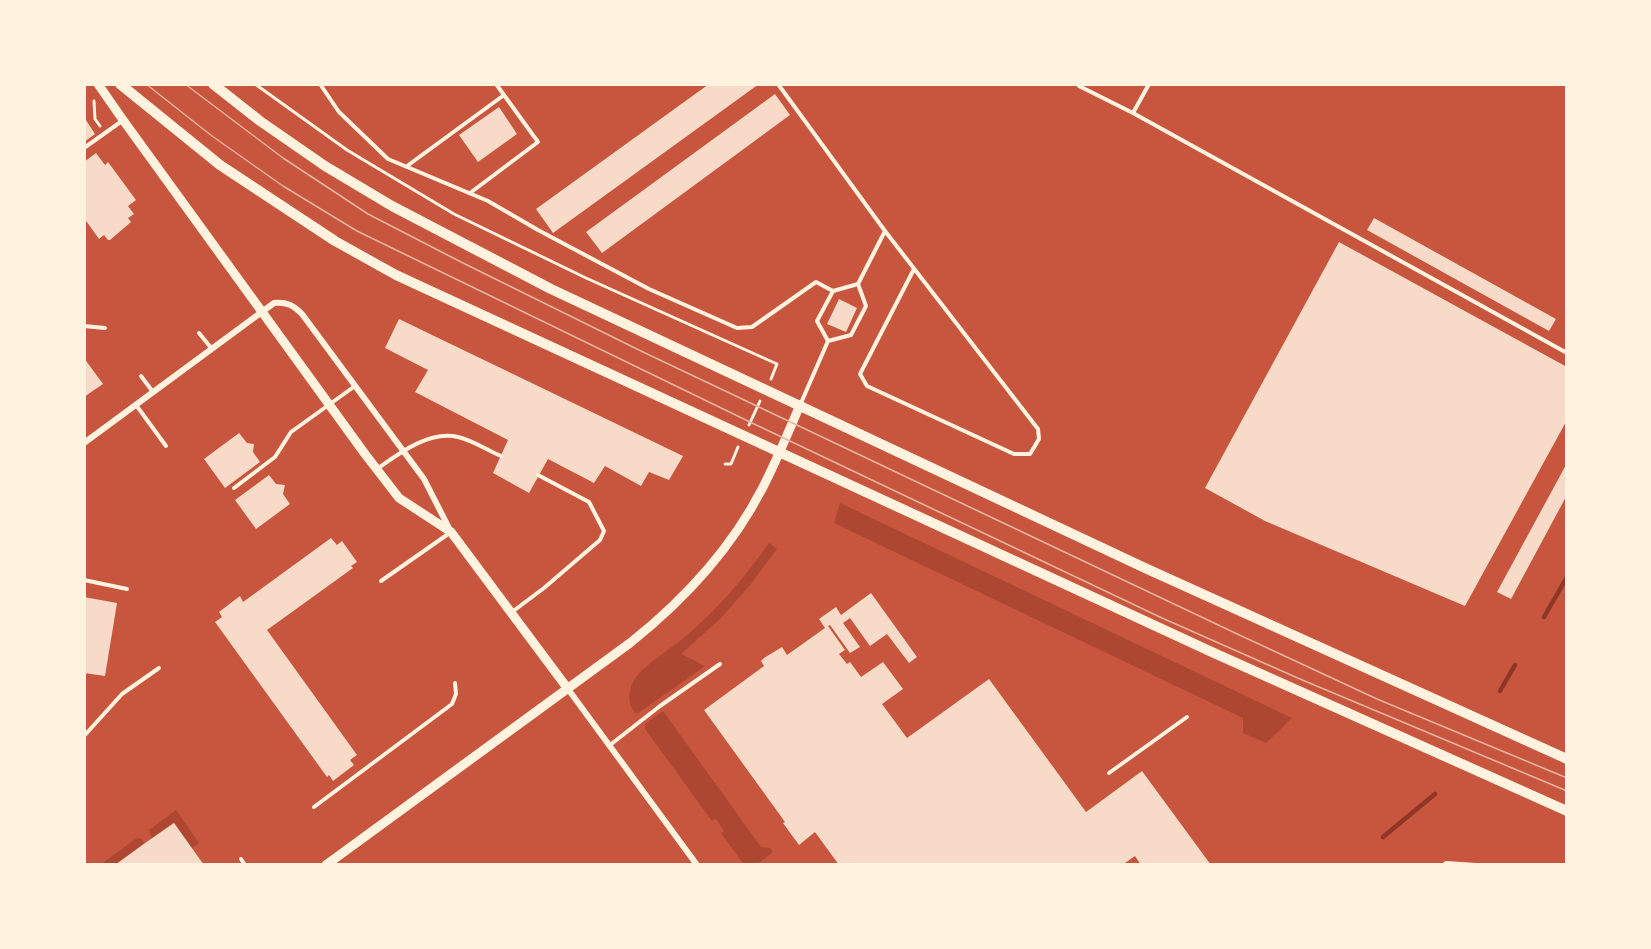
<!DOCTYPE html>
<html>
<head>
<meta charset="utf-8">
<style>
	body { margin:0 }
	#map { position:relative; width:1651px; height:949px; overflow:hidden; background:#c8553d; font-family:"Libre Baskerville",serif }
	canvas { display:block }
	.frame { position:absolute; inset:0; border:86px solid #fff3e0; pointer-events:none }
</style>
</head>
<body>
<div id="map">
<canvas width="1651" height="949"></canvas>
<div class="frame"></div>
</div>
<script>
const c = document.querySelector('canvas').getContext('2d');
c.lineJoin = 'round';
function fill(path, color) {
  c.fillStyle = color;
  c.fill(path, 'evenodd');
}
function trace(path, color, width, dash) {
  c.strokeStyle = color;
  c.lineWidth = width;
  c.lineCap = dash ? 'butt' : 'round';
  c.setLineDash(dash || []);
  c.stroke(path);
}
const green = new Path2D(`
	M 840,503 L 1292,718 L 1266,743 L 1243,733 L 1243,718 L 834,523 Z
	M 769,543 L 777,549 L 750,585 L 720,619 L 681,654 L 705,666 L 637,714 C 626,706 628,688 636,677 C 647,663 672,648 686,636 C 718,609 745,577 769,543 Z
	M 663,711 L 761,847 L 770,848 L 773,852 L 756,865 L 744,865 L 721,833 L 724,831 L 716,819 L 712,821 L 645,729 L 645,724 Z
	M 176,810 L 199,843 L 192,848 L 174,822 L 152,838 L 149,830 Z
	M 137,838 L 142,839 L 144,843 L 114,865 L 100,865 Z`);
const stream = new Path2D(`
	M 1544,617 L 1567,577
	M 1500,691 L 1515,665
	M 1383,837 L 1435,794`);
const building = new Path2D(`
	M 709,84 L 759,84 L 553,233 L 536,209 Z
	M 775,94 L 790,115 L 602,253 L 586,232 Z
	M 499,107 L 517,134 L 478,162 L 459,135 Z
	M 84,117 L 95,134 L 84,142 Z
	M 96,153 L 105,165 L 108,162 L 136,200 L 128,206 L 134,214 L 128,218 L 131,222 L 110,240 L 108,240 L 104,235 L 99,239 L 84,218 L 84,162 Z
	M 1374,218 L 1556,319 L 1549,331 L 1367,230 Z
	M 1339,242 L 1567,367 L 1567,420 L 1465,606 L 1265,521 L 1205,488 Z
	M 839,299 L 857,308 L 846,332 L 827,324 Z
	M 399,319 L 683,456 L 669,480 L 649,472 L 641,486 L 605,466 L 594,483 L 548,459 L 529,493 L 493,473 L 508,440 L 415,392 L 428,370 L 385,348 Z
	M 84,358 L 103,384 L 84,397 Z
	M 239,433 L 247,443 L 254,444 L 253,452 L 260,462 L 225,488 L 204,459 Z
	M 1567,463 L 1567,495 L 1511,599 L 1497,592 Z
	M 269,475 L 276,484 L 285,485 L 283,494 L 290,504 L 256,529 L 235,500 Z
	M 331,538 L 337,545 L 342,541 L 357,562 L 351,566 L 353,568 L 267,630 L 357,755 L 350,760 L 354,765 L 333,781 L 329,775 L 327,777 L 215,622 L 222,617 L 219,612 L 240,596 L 243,602 Z
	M 871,593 L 917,657 L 909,663 L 887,634 L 870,646 L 850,618 L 843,623 L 860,647 L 850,653 L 830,625 L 828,626 L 845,650 L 839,654 L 847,664 L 850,662 L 861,677 L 883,662 L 903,689 L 882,704 L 907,738 L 989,679 L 1086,812 L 1142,771 L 1211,865 L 1141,865 L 1135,856 L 1122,865 L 839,865 L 815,832 L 799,845 L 783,823 L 785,822 L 704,710 L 764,666 L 761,661 L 764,658 L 782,647 L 787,655 L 825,628 L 819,619 L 836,607 L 841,615 Z
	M 84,597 L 117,603 L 105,676 L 84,673 Z
	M 174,823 L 204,865 L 115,865 L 148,841 Z`);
const path = new Path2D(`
	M 255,84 L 347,150 L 454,214 L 586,278 L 777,364 L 771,379
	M 94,101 L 95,119 L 100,126
	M 749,425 L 760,401
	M 725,464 L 731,464 L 738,447`);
const service = new Path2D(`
	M 320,84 L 339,112 L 388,159 L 488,201 L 538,230 L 649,289 L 737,328 L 752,327 L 816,282 L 833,291
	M 778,84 L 885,231 L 858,284
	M 1079,86 L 1133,113 L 1567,353
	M 1133,113 L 1149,84
	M 84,148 L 122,121
	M 407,166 L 504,95
	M 470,193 L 538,142 L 496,84
	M 885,231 L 1038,429 L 1039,439 L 1030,454 L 1014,454 L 867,386 L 860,374 L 914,269
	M 858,284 L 866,306 L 851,335 L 828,341 L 817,321 L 833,291 Z
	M 84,326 L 105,328
	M 199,333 L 212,349
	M 141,376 L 153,392
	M 801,403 L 828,341
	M 136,405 L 166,446
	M 377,469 C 398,454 429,430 458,437 C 472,440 487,450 501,456
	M 234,488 L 275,457 L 291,432 L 355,386
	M 84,580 L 127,589
	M 381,581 L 451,532
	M 512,612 L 544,588 L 600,540 L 604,531 L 589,502 L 538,475
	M 84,736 L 122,694 L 159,668
	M 610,745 L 660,706 L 720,664
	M 1109,773 L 1187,717
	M 314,807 L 452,704 L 456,694 L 455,683
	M 241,859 L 245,865
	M 1444,865 L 1446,863 L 1476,865`);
const minor = new Path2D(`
	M 84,443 L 274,303 C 287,302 293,305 302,314 L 424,479 L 450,530
	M 568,689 L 697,865`);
const tertiary = new Path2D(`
	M 98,84 L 123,120 L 365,454 L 399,498 L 451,532 L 568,689
	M 326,865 L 630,643 C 684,600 730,551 762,489 C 776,462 788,433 800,405`);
const secondary = new Path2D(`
	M 120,84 L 220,165 L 335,241 L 396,275 L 1214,653 L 1567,811
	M 213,84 L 260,121 L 325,166 L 392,206 L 551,289 L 1145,568 L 1567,759`);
const tram = new Path2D(`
	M 146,84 L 212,136 L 283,186 L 357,231 L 750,422 L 1162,618 L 1300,679 L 1567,791
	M 185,84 L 283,158 L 368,214 L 461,262 L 643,352 L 1233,632 L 1377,699 L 1567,778`);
fill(green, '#ae4732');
trace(stream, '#8f3625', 4.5);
fill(building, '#f7dbc8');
trace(path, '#fff3e0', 3);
trace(service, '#fff3e0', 4);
trace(minor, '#fff3e0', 6);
trace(tertiary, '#fff3e0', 9);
trace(secondary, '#fff3e0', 10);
trace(tram, '#e9b49f', 1.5);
</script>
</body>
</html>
